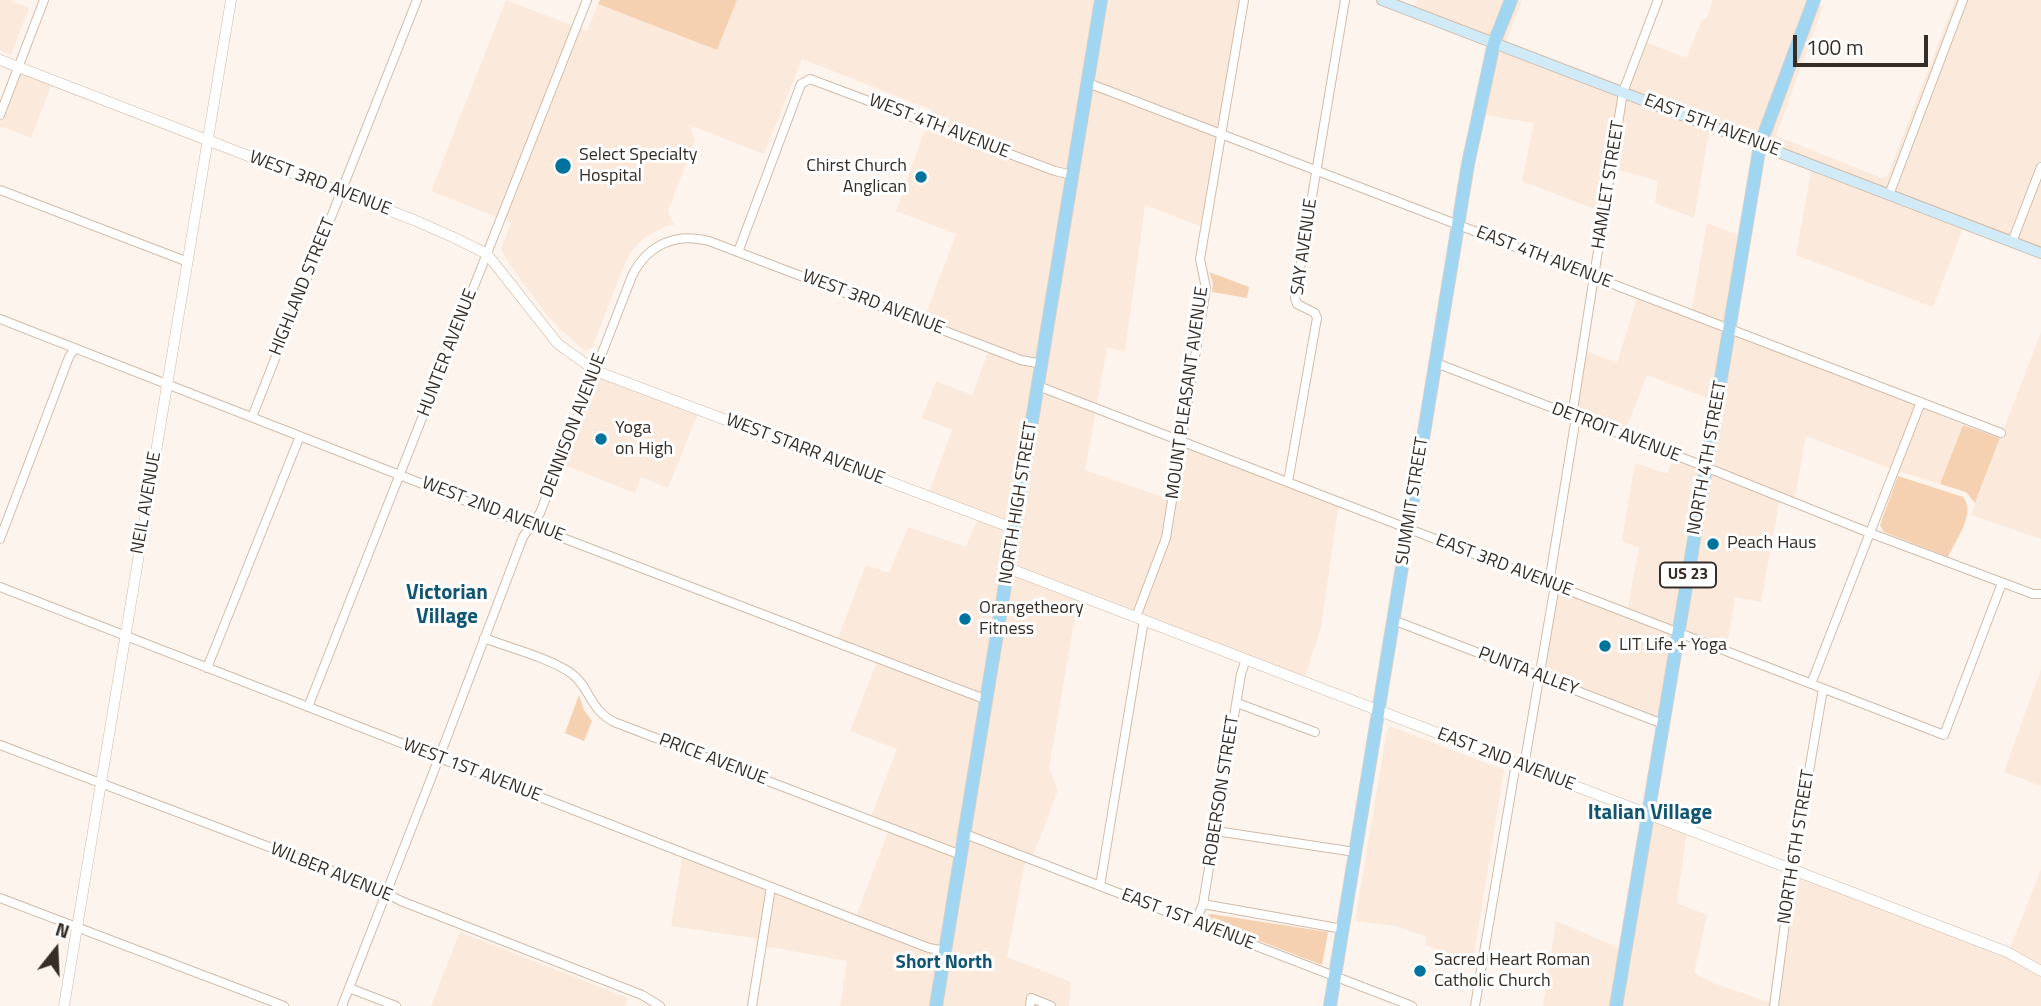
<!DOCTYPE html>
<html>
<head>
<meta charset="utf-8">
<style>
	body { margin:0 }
	#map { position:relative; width:2041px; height:1006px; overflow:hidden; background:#fdf4ed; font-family:"Titillium Web",sans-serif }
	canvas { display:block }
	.north { position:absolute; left:21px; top:915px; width:70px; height:70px; -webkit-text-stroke:5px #fff; paint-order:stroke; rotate:18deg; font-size:19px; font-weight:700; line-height:28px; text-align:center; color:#362d26 }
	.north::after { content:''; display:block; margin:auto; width:24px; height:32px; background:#362d26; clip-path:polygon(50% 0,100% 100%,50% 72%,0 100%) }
	.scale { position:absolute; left:1793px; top:35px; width:135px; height:32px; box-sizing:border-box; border:4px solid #362d26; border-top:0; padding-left:9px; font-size:21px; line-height:24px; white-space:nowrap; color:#362d26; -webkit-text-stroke:5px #fff; paint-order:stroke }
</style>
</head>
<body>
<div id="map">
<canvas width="2041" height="1006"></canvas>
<div class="north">N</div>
<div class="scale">100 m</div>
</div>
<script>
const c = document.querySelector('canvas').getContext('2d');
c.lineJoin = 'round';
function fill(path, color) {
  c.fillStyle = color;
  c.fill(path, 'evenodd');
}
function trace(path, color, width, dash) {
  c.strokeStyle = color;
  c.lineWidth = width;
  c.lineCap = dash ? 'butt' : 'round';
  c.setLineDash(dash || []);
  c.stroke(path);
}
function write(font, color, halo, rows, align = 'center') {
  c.font = font + ' "Titillium Web",sans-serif';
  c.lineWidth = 6;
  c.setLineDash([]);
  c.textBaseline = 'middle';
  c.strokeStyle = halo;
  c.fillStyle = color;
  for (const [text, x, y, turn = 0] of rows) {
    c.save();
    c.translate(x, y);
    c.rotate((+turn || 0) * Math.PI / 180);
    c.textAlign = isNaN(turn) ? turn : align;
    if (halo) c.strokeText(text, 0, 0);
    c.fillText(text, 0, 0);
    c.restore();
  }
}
const built = new Path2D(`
	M 0,0 L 9,0 L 29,8 L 11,55 L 0,50 Z
	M 506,0 L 587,31 L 598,4 L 717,50 L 737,0 L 1240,0 L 1205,228 L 1145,205 L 1125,351 L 1107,348 L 1085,470 L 1171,500 L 1184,439 L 1339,501 L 1321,628 L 1304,679 L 1079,594 L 1049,768 L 1058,790 L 1033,856 L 1025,862 L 1007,957 L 1071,982 L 1069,1006 L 840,1006 L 847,961 L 759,945 L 760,939 L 671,926 L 683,853 L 855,919 L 890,827 L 870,819 L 897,749 L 850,731 L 878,659 L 836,643 L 866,565 L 889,573 L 908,527 L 966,547 L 980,514 L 928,495 L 952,430 L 922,418 L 936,381 L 972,395 L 990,347 L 923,322 L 956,234 L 896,211 L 932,110 L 802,59 L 764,154 L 689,125 L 695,140 L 668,211 L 674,225 L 666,226 L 644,238 L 632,250 L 625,263 L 592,348 L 585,351 L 559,328 L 544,312 L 505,257 L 501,249 L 511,223 L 431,191 Z
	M 1417,0 L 1522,0 L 1504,47 L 1621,90 L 1640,40 L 1687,58 L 1701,21 L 1707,18 L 1713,0 L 1808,0 L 1823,6 L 1776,136 L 1882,178 L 1888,175 L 1955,0 L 2041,0 L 2041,252 L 1965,223 L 1933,307 L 1796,255 L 1812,166 L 1710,127 L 1694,218 L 1655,203 L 1658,181 L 1612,168 L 1605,213 L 1522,181 L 1534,123 L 1478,114 L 1492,41 L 1413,11 Z
	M 18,67 L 53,81 L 31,138 L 0,126 L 0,115 Z
	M 1707,223 L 1741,236 L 1728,329 L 1963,425 L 1940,484 L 1900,472 L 1806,436 L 1794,502 L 1780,498 L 1761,602 L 1735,597 L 1726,651 L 1680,634 L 1665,724 L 1539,675 L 1554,583 L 1627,612 L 1639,548 L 1622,541 L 1635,463 L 1667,474 L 1675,455 L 1704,467 L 1715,401 L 1647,375 L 1624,434 L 1573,415 L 1583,350 L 1617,363 L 1638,295 L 1691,314 Z
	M 2041,332 L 2041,539 L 1971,515 Z
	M 599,368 L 700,408 L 668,488 L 641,477 L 635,493 L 561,464 Z
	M 2041,669 L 2041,786 L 2004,772 Z
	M 1390,726 L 1504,770 L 1473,961 L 1425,945 L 1427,937 L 1396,926 L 1355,921 L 1387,730 Z
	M 1648,815 L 1687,831 L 1677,903 L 1707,915 L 1694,973 L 1713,983 L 1777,1005 L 1792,871 L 2009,951 L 2041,869 L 2041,1006 L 1543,1006 L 1556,921 L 1624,950 Z
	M 460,932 L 628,998 L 625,1006 L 431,1006 Z`);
const green = new Path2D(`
	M 600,0 L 737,0 L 717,50 L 598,4 Z
	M 1209,272 L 1249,287 L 1247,298 L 1212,292 L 1213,283 Z
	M 1963,425 L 2000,438 L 1975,503 L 1966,492 L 1940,484 Z
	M 1898,476 L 1963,497 C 1977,513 1955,541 1948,557 L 1884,532 L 1880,525 Z
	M 579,695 L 584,710 L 592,721 L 584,741 L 565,733 Z
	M 1211,914 L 1328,932 L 1322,965 L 1213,923 L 1207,919 L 1208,915 Z`);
const minor = new Path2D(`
	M 1088,83 L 2001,433
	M 0,115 L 44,0
	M 0,190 L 188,262
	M 1889,195 L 1963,0
	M 2012,242 L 2041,167
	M 738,252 L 801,84 L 810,79 L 1055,171 L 1072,175
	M 0,319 L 466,501 L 987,700
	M 1436,363 L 1693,462 L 1870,533 L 2033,594 L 2041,594
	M 1038,386 L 1944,735 L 2002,583
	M 1572,416 L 1623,92 L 1658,0
	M 252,417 L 417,0
	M 1288,482 L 1317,318 L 1315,313 L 1297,304 L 1295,298 L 1345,0
	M 0,539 L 69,357 L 75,348
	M 1549,583 L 1576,417
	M 0,587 L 856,920 L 929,948 L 945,951
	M 1136,617 L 1166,538 L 1206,288 L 1200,259 L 1244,0
	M 1393,620 L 1663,724
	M 484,638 C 510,648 549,658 571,673 C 590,687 589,709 614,722 L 961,855
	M 207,668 L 300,436
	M 1811,684 L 1921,402
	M 1237,703 L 1315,732
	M 308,707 L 587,0
	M 0,745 L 372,886 L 401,901 L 642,995 L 660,1006
	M 1524,766 L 1555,585
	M 1216,831 L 1355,852
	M 965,834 L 1412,1006
	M 1100,886 L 1144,620
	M 0,898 L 284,1006
	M 1203,904 L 1343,929
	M 1195,923 L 1203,904 L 1241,674 L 1246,659
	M 349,988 L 396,1006
	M 342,1006 L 439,758 L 523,537 L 540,513 L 632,276 C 647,245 676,232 709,241 L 1021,360 L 1042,364
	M 752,1006 L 771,887
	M 1030,1006 L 1031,998 L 1051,1006
	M 1475,1006 L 1516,763
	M 1774,1006 L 1792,871 L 1823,689`);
const tertiary = new Path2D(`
	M 0,60 L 414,220 L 455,238 L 487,254 L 558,344 L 596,371 L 1015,529
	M 1008,568 L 2007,952 L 2041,971
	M 64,1006 L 231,0`);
const secondary = new Path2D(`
	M 1382,0 L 2041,253`);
const primary = new Path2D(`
	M 936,1006 L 1101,0
	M 1330,1006 L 1468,164 L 1494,43 L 1511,0
	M 1616,1006 L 1760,145 L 1814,0`);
const markers = [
	[563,166,9,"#00739d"],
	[921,177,7,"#00739d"],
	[601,439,7,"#00739d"],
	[1713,544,7,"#00739d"],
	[965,619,7,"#00739d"],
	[1605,646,7,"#00739d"],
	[1420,971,7,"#00739d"]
];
const shields = [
	[1688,575,56]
];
const shieldNames = [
	["US 23",1688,575]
];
const streetNames = [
	["EAST 5TH AVENUE",1712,126,21],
	["WEST 4TH AVENUE",939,127,21],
	["WEST 3RD AVENUE",320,184,21],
	["HAMLET STREET",1609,185,-81],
	["SAY AVENUE",1305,247,-82],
	["EAST 4TH AVENUE",1544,258,21],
	["HIGHLAND STREET",303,287,-68],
	["WEST 3RD AVENUE",873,303,21],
	["HUNTER AVENUE",448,353,-69],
	["MOUNT PLEASANT AVENUE",1188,393,-82],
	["DENNISON AVENUE",574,426,-69],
	["DETROIT AVENUE",1616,433,21],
	["WEST STARR AVENUE",805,450,21],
	["NORTH 4TH STREET",1708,458,-80],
	["SUMMIT STREET",1413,501,-81],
	["NEIL AVENUE",147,503,-80],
	["NORTH HIGH STREET",1019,503,-81],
	["WEST 2ND AVENUE",493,510,21],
	["EAST 3RD AVENUE",1504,566,21],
	["PUNTA ALLEY",1528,672,21],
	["PRICE AVENUE",713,760,21],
	["EAST 2ND AVENUE",1506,760,21],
	["WEST 1ST AVENUE",472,771,21],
	["ROBERSON STREET",1222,791,-81],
	["NORTH 6TH STREET",1797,847,-81],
	["WILBER AVENUE",331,873,22],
	["EAST 1ST AVENUE",1188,920,21]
];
const poiNames = [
	["Select Specialty",579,156],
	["Hospital",579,177],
	["Chirst Church",907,167,"right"],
	["Anglican",907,188,"right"],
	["Yoga",615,429],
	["on High",615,450],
	["Peach Haus",1727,544],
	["Orangetheory",979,609],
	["Fitness",979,630],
	["LIT Life + Yoga",1619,646],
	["Sacred Heart Roman",1434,961],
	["Catholic Church",1434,982]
];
const neighbourhoodNames = [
	["Short North",944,963]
];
const quarterNames = [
	["Victorian",447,594],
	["Village",447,618],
	["Italian Village",1650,814]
];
fill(built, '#fbeadc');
fill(green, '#f6d1b1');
trace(minor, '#d0bba9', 10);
trace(tertiary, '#d0bba9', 11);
trace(secondary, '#d0bba9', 12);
trace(primary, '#d3d1cf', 14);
trace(minor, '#fff', 8);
trace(tertiary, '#fff', 10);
trace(secondary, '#d0eaf8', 10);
trace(primary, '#a0d6f1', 12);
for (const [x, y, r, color] of markers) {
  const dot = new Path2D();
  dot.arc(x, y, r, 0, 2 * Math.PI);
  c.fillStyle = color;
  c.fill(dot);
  trace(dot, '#fff', 2.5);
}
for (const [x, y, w] of shields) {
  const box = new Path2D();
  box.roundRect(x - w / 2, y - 12.5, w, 25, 5);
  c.fillStyle = '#fff';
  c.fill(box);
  trace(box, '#362d26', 2);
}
write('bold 16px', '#362d26', null, shieldNames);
write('18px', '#362d26', '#fff', streetNames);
write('18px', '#362d26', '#fff', poiNames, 'left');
write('bold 19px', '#115573', '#fff', neighbourhoodNames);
write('bold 21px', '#115573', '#fff', quarterNames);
</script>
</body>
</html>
